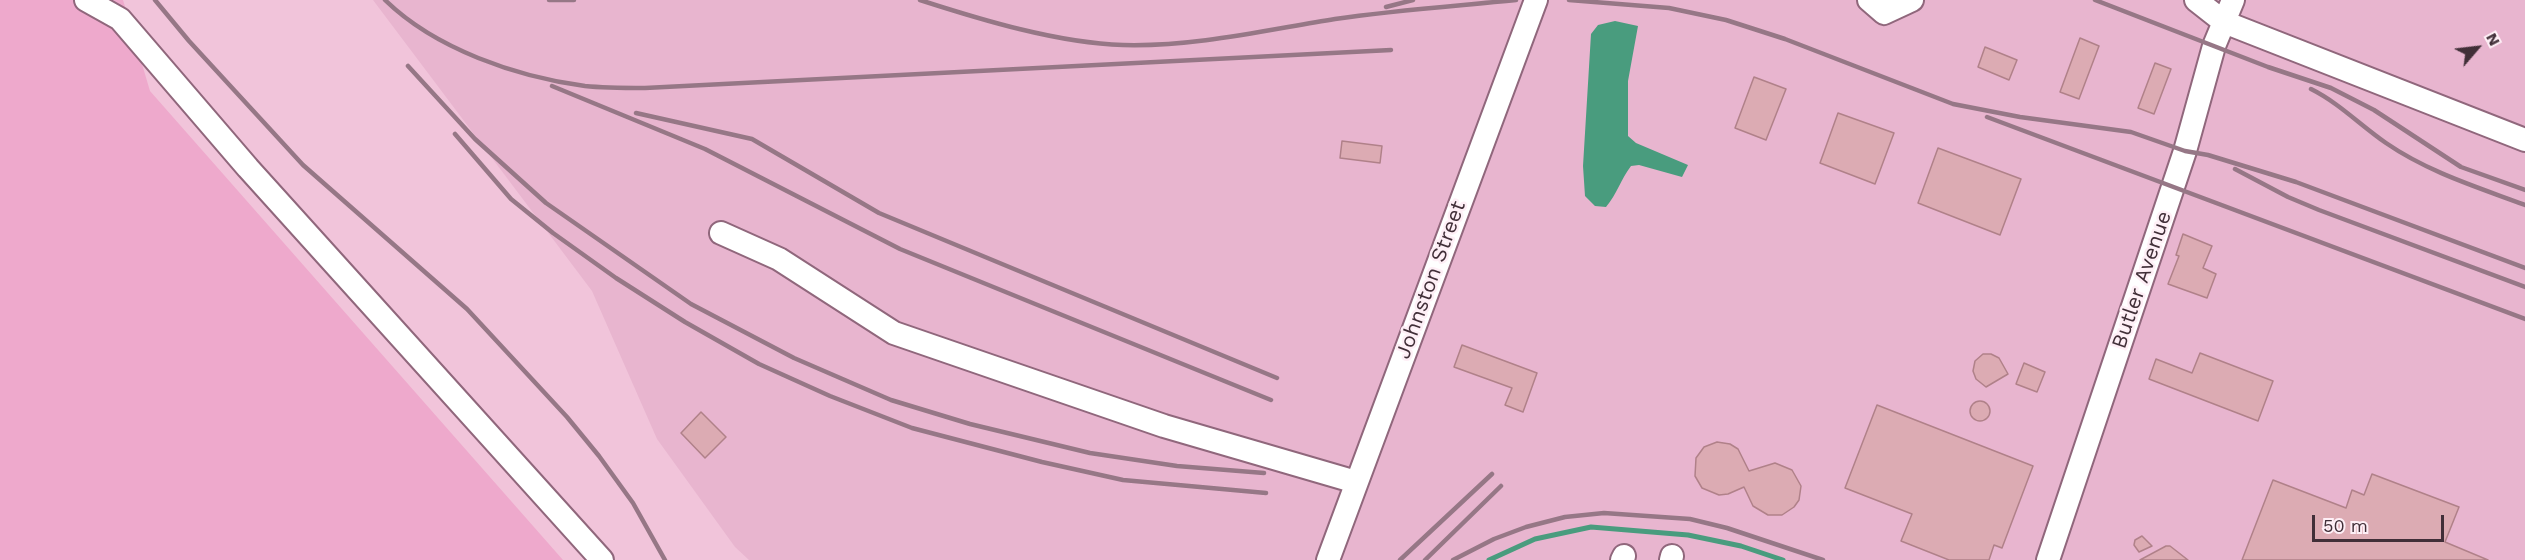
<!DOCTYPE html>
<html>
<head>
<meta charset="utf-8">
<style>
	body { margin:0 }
	#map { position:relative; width:2525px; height:560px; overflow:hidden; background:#f1c4da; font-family:"Work Sans",sans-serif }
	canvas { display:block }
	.north { position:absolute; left:2447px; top:18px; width:60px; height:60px; -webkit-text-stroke:4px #feeff6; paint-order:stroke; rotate:62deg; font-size:16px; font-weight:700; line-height:24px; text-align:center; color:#412f38 }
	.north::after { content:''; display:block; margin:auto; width:21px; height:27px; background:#412f38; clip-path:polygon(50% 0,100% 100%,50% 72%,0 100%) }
	.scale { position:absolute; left:2312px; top:515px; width:132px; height:27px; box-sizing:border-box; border:3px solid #412f38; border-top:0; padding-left:8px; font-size:18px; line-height:21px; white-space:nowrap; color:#412f38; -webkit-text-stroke:4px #feeff6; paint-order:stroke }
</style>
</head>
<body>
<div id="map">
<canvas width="2525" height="560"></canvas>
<div class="north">N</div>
<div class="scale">50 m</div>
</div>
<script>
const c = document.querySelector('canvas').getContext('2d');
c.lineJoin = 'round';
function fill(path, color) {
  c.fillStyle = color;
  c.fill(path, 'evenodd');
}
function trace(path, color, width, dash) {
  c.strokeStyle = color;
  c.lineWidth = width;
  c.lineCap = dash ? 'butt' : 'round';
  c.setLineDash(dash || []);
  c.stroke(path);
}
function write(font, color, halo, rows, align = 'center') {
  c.font = font + ' "Work Sans",sans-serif';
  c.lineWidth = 5;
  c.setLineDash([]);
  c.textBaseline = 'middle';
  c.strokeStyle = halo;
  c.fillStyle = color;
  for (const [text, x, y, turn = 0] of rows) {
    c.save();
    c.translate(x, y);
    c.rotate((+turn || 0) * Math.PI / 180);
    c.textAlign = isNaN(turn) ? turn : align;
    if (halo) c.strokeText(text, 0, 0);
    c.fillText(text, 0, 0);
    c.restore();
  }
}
const built = new Path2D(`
	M 373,0 L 2525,0 L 2525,560 L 749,560 L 735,547 L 657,439 L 592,291 Z`);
const green = new Path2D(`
	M 0,0 L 123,0 L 150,91 L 563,560 L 0,560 Z`);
const water = new Path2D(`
	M 1615,21 L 1638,26 L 1628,81 L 1628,136 L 1636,143 L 1688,165 L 1682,177 L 1639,165 L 1631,166 C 1621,179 1617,194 1606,207 L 1595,206 L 1585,196 L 1583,166 L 1591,34 L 1598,25 Z`);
const stream = new Path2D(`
	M 1489,560 L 1535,539 L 1591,527 L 1688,535 L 1741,546 L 1783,560`);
const building = new Path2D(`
	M 2080,38 L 2099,46 L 2079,99 L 2060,92 Z
	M 1985,47 L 2017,60 L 2009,80 L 1978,67 Z
	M 2155,63 L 2171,69 L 2154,114 L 2138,108 Z
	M 1754,77 L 1786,89 L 1766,140 L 1735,128 Z
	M 1838,113 L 1894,133 L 1875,184 L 1820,163 Z
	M 1342,141 L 1382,146 L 1380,163 L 1340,158 Z
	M 1938,148 L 2021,179 L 2000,235 L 1918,203 Z
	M 2183,234 L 2212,246 L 2203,268 L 2216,274 L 2207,298 L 2168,284 L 2179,256 L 2176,255 Z
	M 1462,345 L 1537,373 L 1523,412 L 1505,405 L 1512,388 L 1454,367 Z
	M 2200,353 L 2273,381 L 2258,421 L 2149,379 L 2156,359 L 2192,373 Z
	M 1983,354 L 1991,354 L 1999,358 L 2008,374 L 1986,387 L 1976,379 L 1973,371 L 1975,361 Z
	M 2024,363 L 2045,372 L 2037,392 L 2016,384 Z
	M1970 411a10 10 0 1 1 20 0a10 10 0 1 1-20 0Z
	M 1877,405 L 2033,466 L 2002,548 L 1994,545 L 1989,560 L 1949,560 L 1901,541 L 1912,514 L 1845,488 Z
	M 701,412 L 726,437 L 705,458 L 681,433 Z
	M 1717,442 L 1730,444 L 1738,449 L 1749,471 L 1775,463 L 1792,470 L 1801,486 L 1799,500 L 1794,507 L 1782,515 L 1768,515 L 1753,506 L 1744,487 L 1728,494 L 1719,495 L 1702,488 L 1695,476 L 1696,458 L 1704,447 Z
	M 2372,474 L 2459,507 L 2445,542 L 2488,560 L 2242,560 L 2273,480 L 2346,508 L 2352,490 L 2364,495 Z
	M 2142,536 L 2152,546 L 2139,552 L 2134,545 L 2135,540 Z
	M 2166,546 L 2170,546 L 2188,560 L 2140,560 Z`);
const minor = new Path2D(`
	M 86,0 L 120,19 L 248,168 L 602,560
	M 1869,0 L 1884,13 L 1912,0
	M 2196,0 L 2224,22 L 2525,140
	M 721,233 L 779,259 L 894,333 L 1164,426 L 1356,482
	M 1328,560 L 1536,0
	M 1622,560 L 1624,556
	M 1671,560 L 1672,556
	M 2048,560 L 2185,151 L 2214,46 L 2233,0`);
const rail = new Path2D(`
	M 155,0 L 189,41 L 303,165 L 467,309 L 567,417 L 599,456 L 633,503 L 665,560
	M 385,0 C 435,49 517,77 585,86 C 604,88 625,88 645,88 L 1391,50
	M 549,0 L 574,0
	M 920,0 C 982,20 1058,43 1123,45 C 1194,47 1266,30 1335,19 C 1395,10 1456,6 1516,0
	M 1569,0 L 1669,8 L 1726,20 L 1785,39 L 1953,104 L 2020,117 L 2131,132 L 2185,151 L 2208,155 L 2296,182 L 2525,268
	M 2095,0 L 2268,67 L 2331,88 L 2374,110 L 2461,167 L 2525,190
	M 1386,7 L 1413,0
	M 408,66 L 475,139 L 546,203 L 691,304 L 794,358 L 891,400 L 970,424 L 1090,453 L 1177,466 L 1264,473
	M 552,86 L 705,149 L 900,249 L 1271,400
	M 2311,89 C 2339,103 2360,125 2386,143 C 2428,172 2477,187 2525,205
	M 636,113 L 752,139 L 879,213 L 1277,378
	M 1987,117 L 2525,319
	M 455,134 L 511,199 L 553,233 L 616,278 L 685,322 L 759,364 L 830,396 L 912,428 L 1042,462 L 1123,480 L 1266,493
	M 2235,169 L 2288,197 L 2319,210 L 2525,287
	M 1400,560 L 1492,474
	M 1425,560 L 1501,486
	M 1453,560 L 1494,539 L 1526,527 L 1565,517 L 1604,513 L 1690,519 L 1727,528 L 1823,560`);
const streetNames = [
	["Johnston Street",1431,280,-70],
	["Butler Avenue",2142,280,-71]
];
fill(built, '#e8b5cf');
fill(green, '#eea9cc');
fill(water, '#499c7e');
trace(stream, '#499c7e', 5);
fill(building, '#dcabb3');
trace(building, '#b08189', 1.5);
trace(minor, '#90677c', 26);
trace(minor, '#fff', 22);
trace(rail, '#967786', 4.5);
write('21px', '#412f38', '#feeff6', streetNames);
</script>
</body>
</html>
